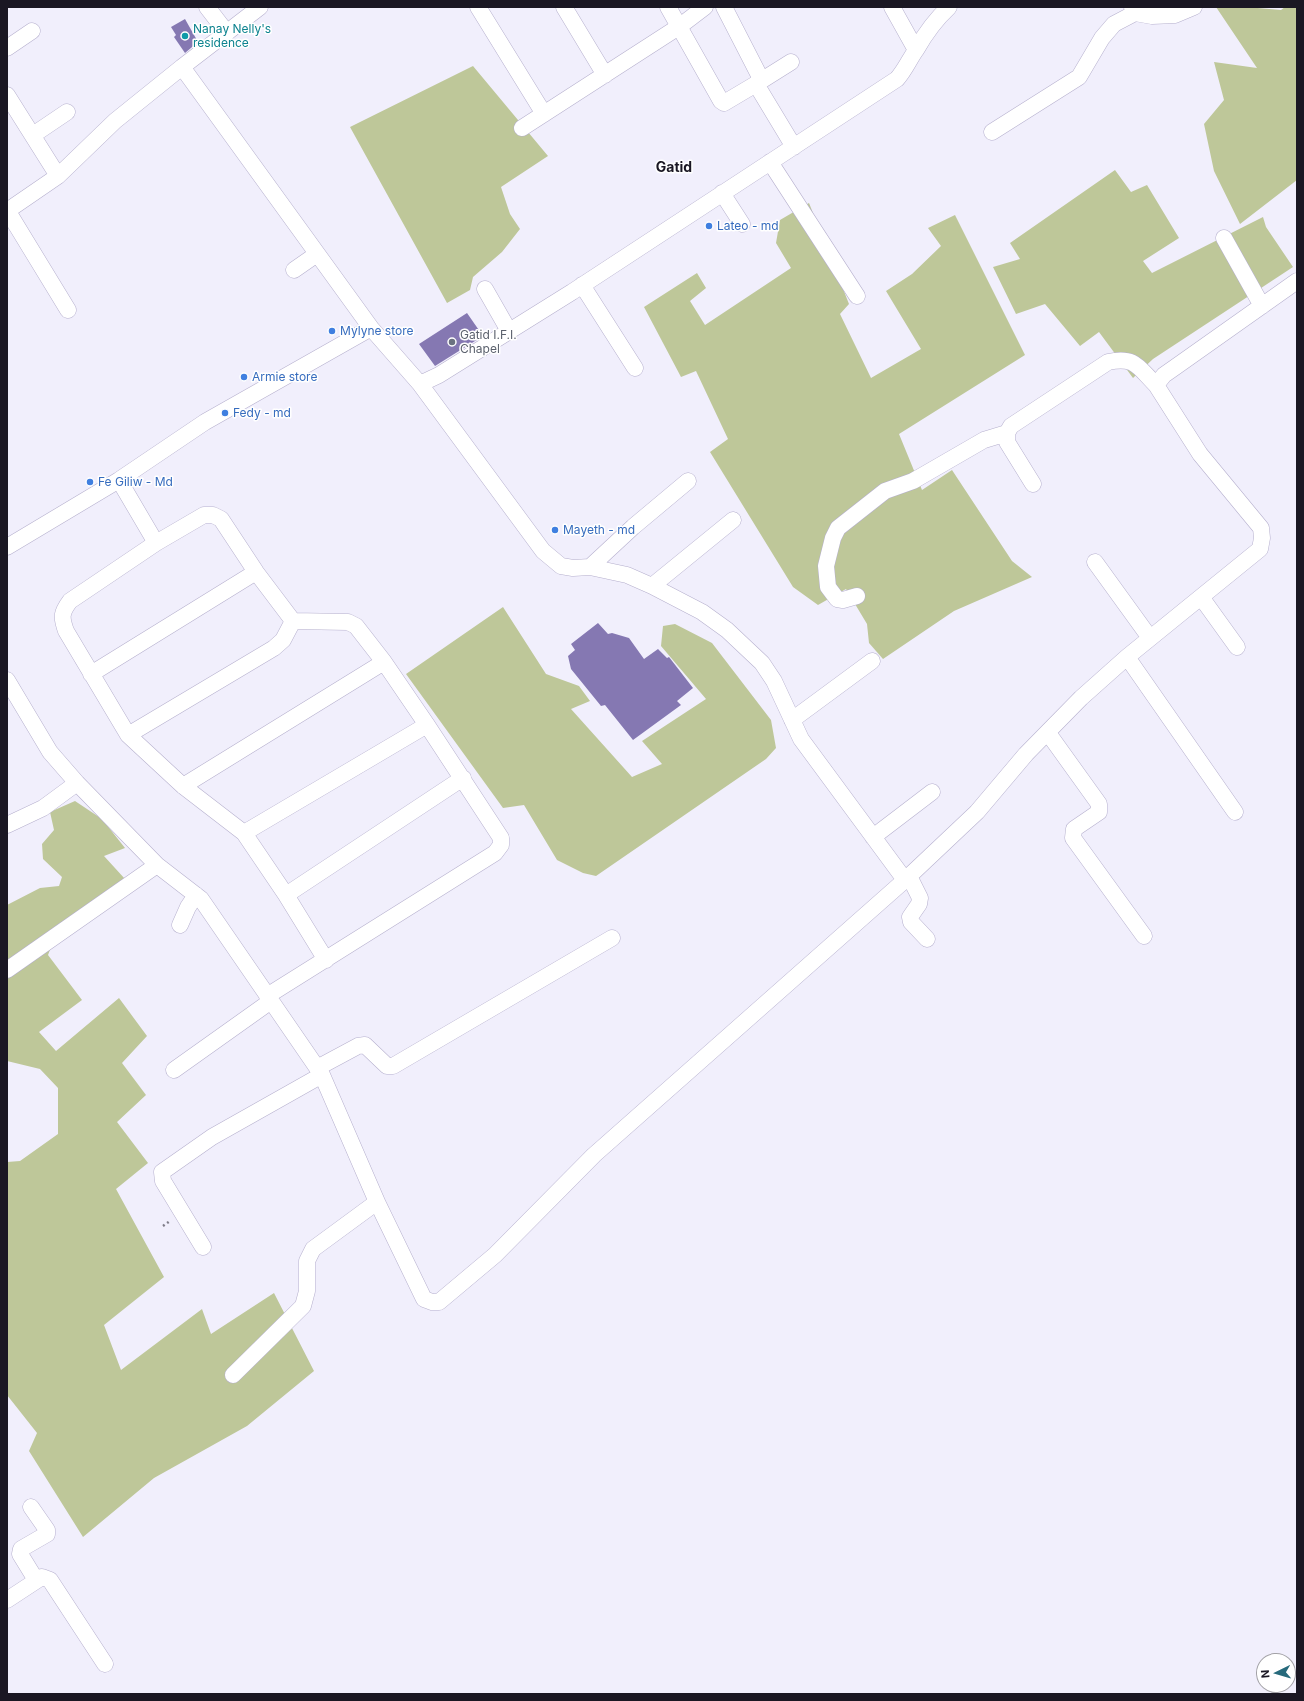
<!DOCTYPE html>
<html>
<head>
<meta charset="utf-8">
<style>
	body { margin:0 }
	#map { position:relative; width:1304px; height:1701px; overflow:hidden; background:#f1effc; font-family:Inter,sans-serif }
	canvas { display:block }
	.frame { position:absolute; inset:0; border:8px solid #1a1723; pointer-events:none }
	.north { position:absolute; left:1256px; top:1653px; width:40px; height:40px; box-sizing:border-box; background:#fff; border:1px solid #a3a2a7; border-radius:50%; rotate:265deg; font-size:11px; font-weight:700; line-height:16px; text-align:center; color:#1a1723 }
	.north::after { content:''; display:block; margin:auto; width:14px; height:18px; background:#276a7c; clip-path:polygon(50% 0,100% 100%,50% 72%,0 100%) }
</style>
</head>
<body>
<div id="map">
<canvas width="1304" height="1701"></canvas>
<div class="frame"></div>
<div class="north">N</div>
</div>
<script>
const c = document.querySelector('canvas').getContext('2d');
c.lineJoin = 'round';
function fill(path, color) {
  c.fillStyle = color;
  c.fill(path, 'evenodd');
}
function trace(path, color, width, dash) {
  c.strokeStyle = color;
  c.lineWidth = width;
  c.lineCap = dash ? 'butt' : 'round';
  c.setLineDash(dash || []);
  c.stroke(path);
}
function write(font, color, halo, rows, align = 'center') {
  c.font = font + ' Inter,sans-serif';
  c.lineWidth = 3;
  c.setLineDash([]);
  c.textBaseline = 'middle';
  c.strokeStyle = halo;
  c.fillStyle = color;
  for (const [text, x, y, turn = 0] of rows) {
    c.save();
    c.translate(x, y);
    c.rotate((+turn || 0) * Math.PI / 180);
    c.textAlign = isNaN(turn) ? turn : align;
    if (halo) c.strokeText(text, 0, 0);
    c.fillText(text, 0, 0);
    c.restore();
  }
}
const green = new Path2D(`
	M 1216,7 L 1246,7 L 1281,10 L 1285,7 L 1297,7 L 1297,180 L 1240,224 L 1214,171 L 1204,124 L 1224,100 L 1214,62 L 1257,68 Z
	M 473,66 L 548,156 L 501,187 L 510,214 L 520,229 L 502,252 L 473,277 L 470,290 L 447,303 L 350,127 Z
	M 1115,170 L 1131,192 L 1147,185 L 1179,238 L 1143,261 L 1152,273 L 1263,217 L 1266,227 L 1293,267 L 1153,359 L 1133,378 L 1099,332 L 1080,346 L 1045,304 L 1016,314 L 993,267 L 1020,259 L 1010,243 Z
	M 809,203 L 849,304 L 840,314 L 871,378 L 921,349 L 886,291 L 912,274 L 941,246 L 928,228 L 955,215 L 1025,355 L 899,434 L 922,490 L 952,470 L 1012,561 L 1032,577 L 954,611 L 883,659 L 869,643 L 867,624 L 846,589 L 818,605 L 793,587 L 710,452 L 728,439 L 696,371 L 681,377 L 644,307 L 697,273 L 706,288 L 690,301 L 705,325 L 791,268 L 776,243 L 780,220 Z
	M 503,607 L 546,674 L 579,686 L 590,701 L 571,709 L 632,777 L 662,764 L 642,741 L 706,699 L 661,646 L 663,626 L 675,624 L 712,643 L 771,720 L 776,748 L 766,759 L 596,876 L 583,873 L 557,860 L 524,805 L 503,808 L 406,674 Z
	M 75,801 L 102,819 L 125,848 L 104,856 L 125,879 L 58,929 L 48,955 L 82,1000 L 39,1032 L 56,1051 L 119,998 L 147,1036 L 122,1063 L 146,1095 L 117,1122 L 148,1163 L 116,1189 L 164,1277 L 104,1325 L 121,1370 L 202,1309 L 211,1334 L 274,1293 L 314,1371 L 247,1426 L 154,1478 L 83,1537 L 29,1451 L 37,1433 L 7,1395 L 7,1162 L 20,1161 L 58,1134 L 58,1088 L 40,1069 L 7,1061 L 7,905 L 40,888 L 59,886 L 62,877 L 43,859 L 42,844 L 54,830 L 50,812 Z`);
const building = new Path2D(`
	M 185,19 L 198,42 L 185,53 L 174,37 L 176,35 L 171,27 Z
	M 467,313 L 483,336 L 435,366 L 419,344 Z
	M 598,623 L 608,634 L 612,633 L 629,638 L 644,659 L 658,649 L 667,658 L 669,657 L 693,688 L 677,701 L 681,705 L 633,740 L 605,705 L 601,706 L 571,669 L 568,656 L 575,650 L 571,644 Z`);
const path = new Path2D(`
	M 163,1226 L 170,1221`);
const minor = new Path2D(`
	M 207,7 L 227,33
	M 478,7 L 544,114
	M 564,7 L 605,75
	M 668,7 L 721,101 L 724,103 L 756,84 L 794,147
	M 724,7 L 761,79
	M 892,7 L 916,50
	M 1132,7 L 1135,13 L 1152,16 L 1175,15 L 1194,7
	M 7,48 L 32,31
	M 182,67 L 371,328 L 420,384 L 543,551 L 561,566 L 573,568 L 590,567 L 627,575 L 652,586 L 702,612 L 727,630 L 762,663 L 774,681 L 801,739 L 905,880
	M 756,84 L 791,62
	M 7,95 L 58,176
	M 522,128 L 680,26 L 705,7
	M 992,132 L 1079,77 L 1102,38 L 1114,24 L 1135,13
	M 33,135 L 67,112
	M 770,162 L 857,296
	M 722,193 L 742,224
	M 7,210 L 68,310
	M 7,211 L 58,176 L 115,121 L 182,67 L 260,7
	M 1224,238 L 1262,306
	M 294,270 L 317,254
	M 582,285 L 635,368
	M 485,289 L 509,331
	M 420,384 L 439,375 L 572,292 L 897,79 C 905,70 909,60 916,50 C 925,34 936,19 949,7
	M 119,480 L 156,543
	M 1033,484 L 1007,442 L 1007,433 L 1011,426 L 1108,362 C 1135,356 1138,367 1156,385
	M 7,547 L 119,480 L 205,422 L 371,328
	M 1095,562 L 1150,638
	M 590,567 L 633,527 L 688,481
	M 652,586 L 733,520
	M 857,596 L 843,600 L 837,599 L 828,587 L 826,566 L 833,538 L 838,528 L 885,491 L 913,481 L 984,440 L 1007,433
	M 1201,597 L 1237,647
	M 1127,657 L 1235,812
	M 91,674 L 256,572
	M 7,680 L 50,752 L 77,783 L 157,865 L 201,899 L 322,1075 L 377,1202 L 424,1299 L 432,1302 L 439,1302 L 495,1255 L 594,1155 L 905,880 L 977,812 L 1026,754 L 1081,698 L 1127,657 L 1260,549 L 1262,538 L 1261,528 L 1200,454 L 1156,385 L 1164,375 L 1174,368 L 1297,281
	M 792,720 L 872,661
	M 1048,733 L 1099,804 L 1099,812 L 1074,829 L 1073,838 L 1144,936
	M 128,735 L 274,648 L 283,640 L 293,621
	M 183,786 L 384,662
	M 7,825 L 43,808 L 77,783
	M 244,833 L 427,725
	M 873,837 L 932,792
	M 909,876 L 920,898 L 919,904 L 910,917 L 911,922 L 927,939
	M 286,895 L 463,778
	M 180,925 L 188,907 L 196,895
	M 7,970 L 157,865
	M 267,996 L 495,853 L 501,845 L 501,838 L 427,725 L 384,662 L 356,626 L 348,622 L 293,621 L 256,572 L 221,519 L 213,515 L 204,515 L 156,543 L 70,601 C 61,613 61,617 66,631 L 128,735 L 183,786 L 244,833 L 286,895 L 326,960
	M 317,1068 L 358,1046 L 365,1045 L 387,1066 L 393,1066 L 612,938
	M 174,1070 L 271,1001
	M 203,1247 L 163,1181 L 162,1172 L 212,1137 L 322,1075
	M 233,1375 L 303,1306 L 307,1291 L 307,1261 L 313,1249 L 377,1202
	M 31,1507 L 47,1530 L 47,1534 L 21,1549 L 20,1554 L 36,1580
	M 7,1600 L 42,1577 L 50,1580 L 105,1664`);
const markers = [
	[185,36,4,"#0f9aa8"],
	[709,226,4,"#3f7fe0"],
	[332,331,4,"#3f7fe0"],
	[452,342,4,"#6b7280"],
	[244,377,4,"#3f7fe0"],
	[225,413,4,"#3f7fe0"],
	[90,482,4,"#3f7fe0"],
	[555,530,4,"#3f7fe0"]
];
const cultureNames = [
	["Nanay Nelly's",193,29],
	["residence",193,43]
];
const shopNames = [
	["Lateo - md",717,226],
	["Mylyne store",340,331],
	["Armie store",252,377],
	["Fedy - md",233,413],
	["Fe Giliw - Md",98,482],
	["Mayeth - md",563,530]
];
const worshipNames = [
	["Gatid I.F.I.",460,335],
	["Chapel",460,349]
];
const quarterNames = [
	["Gatid",674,168]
];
fill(green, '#bec799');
fill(building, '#8578b2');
trace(minor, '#b5afcd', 17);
trace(path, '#7e7c88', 2.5, [2, 3]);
trace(minor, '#fff', 16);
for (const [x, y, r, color] of markers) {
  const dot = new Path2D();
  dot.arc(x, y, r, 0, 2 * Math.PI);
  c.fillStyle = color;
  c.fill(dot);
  trace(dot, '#fff', 1.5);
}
write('12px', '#0d838f', '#fff', cultureNames, 'left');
write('12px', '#366cbe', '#fff', shopNames, 'left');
write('12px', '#5b616d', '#fff', worshipNames, 'left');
write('bold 14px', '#1a1723', '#fff', quarterNames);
</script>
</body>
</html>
